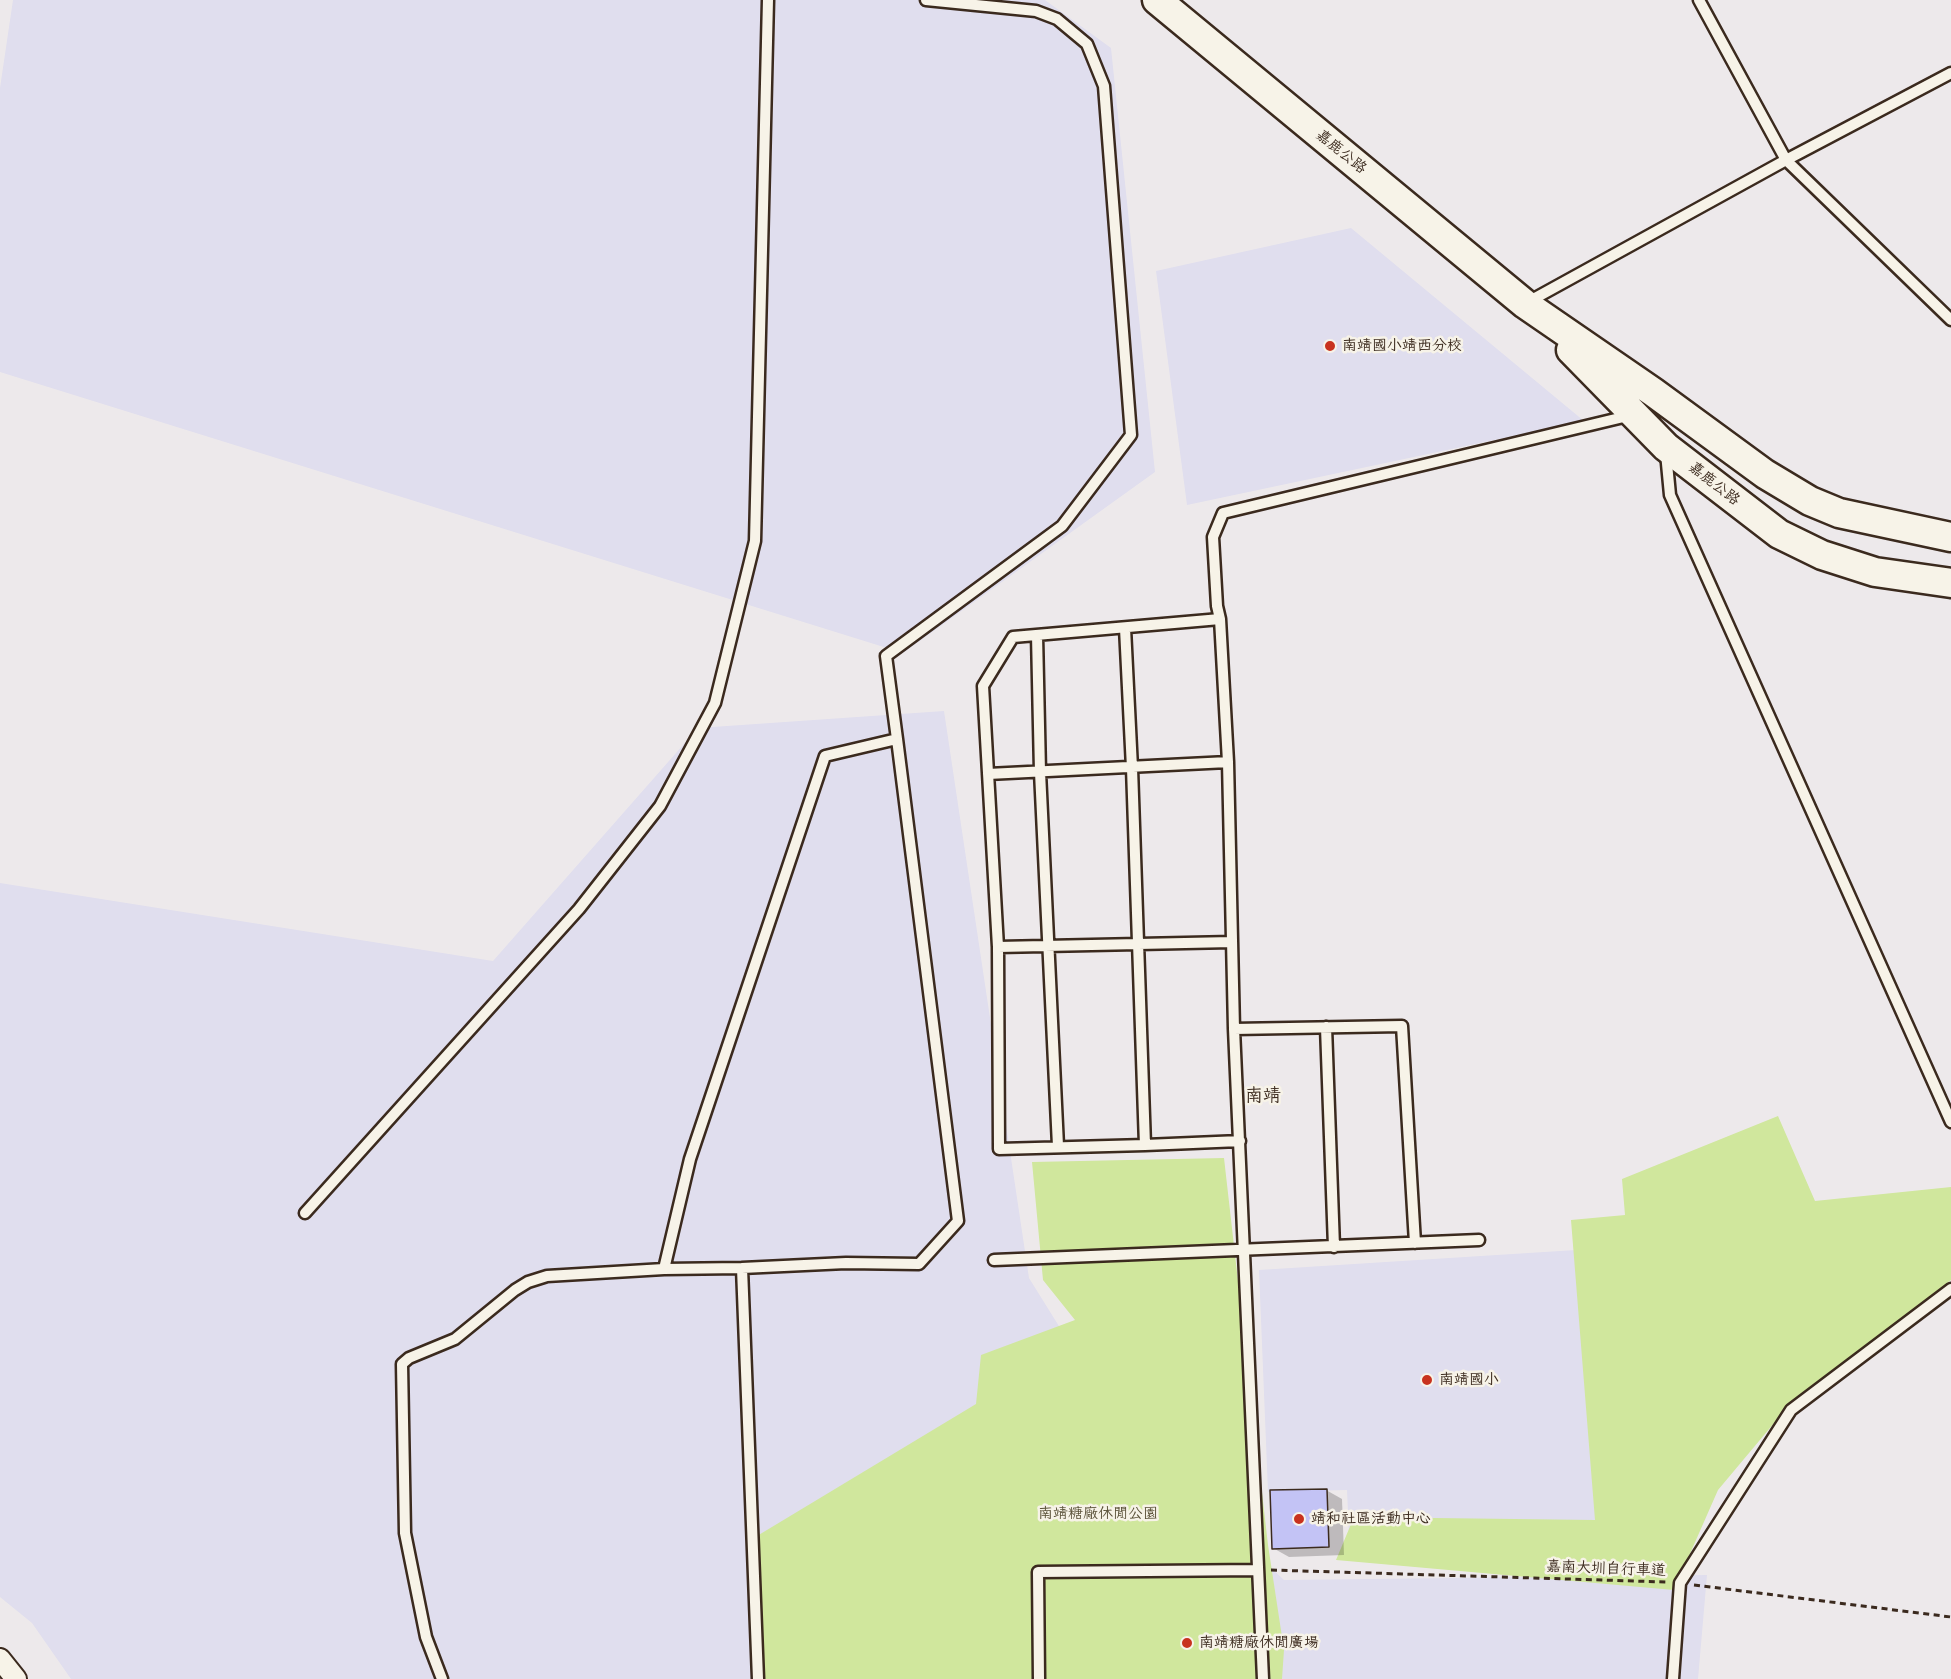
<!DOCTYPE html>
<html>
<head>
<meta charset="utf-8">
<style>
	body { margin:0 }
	canvas { display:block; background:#ede9eb }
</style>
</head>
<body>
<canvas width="1951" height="1679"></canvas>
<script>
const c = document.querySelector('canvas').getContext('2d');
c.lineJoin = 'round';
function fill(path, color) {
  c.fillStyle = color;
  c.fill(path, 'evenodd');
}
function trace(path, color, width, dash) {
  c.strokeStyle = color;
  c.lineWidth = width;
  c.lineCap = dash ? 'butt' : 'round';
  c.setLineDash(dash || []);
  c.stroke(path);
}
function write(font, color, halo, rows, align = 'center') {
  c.font = font + ' "Shantell Sans","LXGW WenKai TC",sans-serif';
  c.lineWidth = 5;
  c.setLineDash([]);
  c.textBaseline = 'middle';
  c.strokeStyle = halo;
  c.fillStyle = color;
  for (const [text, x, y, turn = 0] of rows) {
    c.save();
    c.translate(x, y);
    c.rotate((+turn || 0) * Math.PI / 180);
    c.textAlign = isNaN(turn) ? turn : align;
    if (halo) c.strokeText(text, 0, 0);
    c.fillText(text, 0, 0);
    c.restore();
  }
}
const built = new Path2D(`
	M 13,0 L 1045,0 L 1111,48 L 1155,472 L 903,653 L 0,372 L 0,88 Z
	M 1351,228 L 1584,421 L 1187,505 L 1156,271 Z
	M 944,711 L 1029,1278 L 1123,1429 L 1284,1580 L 1707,1575 L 1698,1679 L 71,1679 L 32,1623 L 0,1597 L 0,883 L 493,961 L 698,728 Z
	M 1576,1250 L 1609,1537 L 1350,1558 L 1347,1490 L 1268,1492 L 1259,1270 Z`);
const green = new Path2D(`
	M 1778,1116 L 1815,1201 L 1951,1187 L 1951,1280 L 1780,1416 L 1718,1490 L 1674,1590 L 1336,1560 L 1354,1517 L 1595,1520 L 1571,1220 L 1625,1215 L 1622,1179 Z
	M 1224,1158 L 1268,1545 L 1284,1650 L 1282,1679 L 763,1679 L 757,1536 L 976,1404 L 981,1355 L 1075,1320 L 1043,1280 L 1032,1162 Z`);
const shadow = new Path2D(`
	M 1326,1490 L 1342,1499 L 1344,1555 L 1289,1557 L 1273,1548 Z`);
const building = new Path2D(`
	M 1327,1489 L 1329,1547 L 1272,1549 L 1270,1490 Z`);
const path = new Path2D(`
	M 1271,1570 L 1667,1582
	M 1694,1585 L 1951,1617`);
const lane = new Path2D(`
	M 1951,73 L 1786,160 L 1951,320
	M 1528,302 L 1786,160 L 1699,0
	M 1666,453 L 1670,495 L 1951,1122
	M 1220,619 L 1013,637 L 983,686 L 998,947 L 999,1149 L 1145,1145 L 1240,1141
	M 1125,628 L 1132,768 L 1145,1145
	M 1037,635 L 1040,772 L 1058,1146
	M 897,739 L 886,656 L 1062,526 L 1131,435 L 1104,86 L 1087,44 L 1057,19 L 1036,11 L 926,0
	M 988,774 L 1228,762
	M 998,947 L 1232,942
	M 1326,1027 L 1334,1247
	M 1234,1029 L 1402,1026 L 1415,1243
	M 305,1213 L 579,909 L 660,806 L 715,703 L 755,541 L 768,0
	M 994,1260 L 1479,1240
	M 664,1269 L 690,1159 L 825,756 L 897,739 L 958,1221 L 919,1264 L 846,1263 L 742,1268
	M 442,1679 L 426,1637 L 405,1533 L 402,1364 L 409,1358 L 455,1339 L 515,1290 L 528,1282 L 547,1276 L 664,1269 L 742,1268 L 758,1679
	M 1039,1679 L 1038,1572 L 1258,1570
	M 1263,1679 L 1234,1029 L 1228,762 L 1220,619 L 1217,606 L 1213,537 L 1223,513 L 1632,415
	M 1673,1679 L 1680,1583 L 1791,1410 L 1951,1289`);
const street = new Path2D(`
	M 0,1659 L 16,1679`);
const secondary = new Path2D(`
	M 1157,0 L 1525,304 L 1653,392 L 1765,474 L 1810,501 L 1839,513 L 1951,537
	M 1571,350 L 1666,447 L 1779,534 L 1822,555 L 1875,572 L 1951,583`);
const markers = [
	[1330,346,6,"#c8321e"],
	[1427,1380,6,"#c8321e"],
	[1299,1519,6,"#c8321e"],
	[1187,1643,6,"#c8321e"]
];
const streetNames = [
	["嘉鹿公路",1341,152,39],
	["嘉鹿公路",1714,484,38],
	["嘉南大圳自行車道",1606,1569,2]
];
const poiNames = [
	["南靖國小靖西分校",1342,346],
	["南靖國小",1439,1380],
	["靖和社區活動中心",1311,1519],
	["南靖糖廠休閒廣場",1199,1643]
];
const parkNames = [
	["南靖糖廠休閒公園",1098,1514]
];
const quarterNames = [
	["南靖",1263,1096]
];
fill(built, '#e0deee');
fill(green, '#d0e79d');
fill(shadow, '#0003');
fill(building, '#c3c3f5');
trace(building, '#3b2a1e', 1.5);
trace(lane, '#3b2a1e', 15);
trace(street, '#3b2a1e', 24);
trace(secondary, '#3b2a1e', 33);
trace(path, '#3b2a1e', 3, [6, 4.5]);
trace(lane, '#f7f3e8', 10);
trace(street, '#f7f3e8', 20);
trace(secondary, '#f7f3e8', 28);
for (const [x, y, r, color] of markers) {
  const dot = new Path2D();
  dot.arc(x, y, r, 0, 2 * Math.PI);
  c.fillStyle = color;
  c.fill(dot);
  trace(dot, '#f7f3e8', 2);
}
write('15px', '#3b2a1e', '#f7f3e8', streetNames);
write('15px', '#3b2a1e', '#f7f3e8', poiNames, 'left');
write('15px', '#595037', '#f7f3e8', parkNames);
write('18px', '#3b2a1e', '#f7f3e8', quarterNames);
</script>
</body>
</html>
